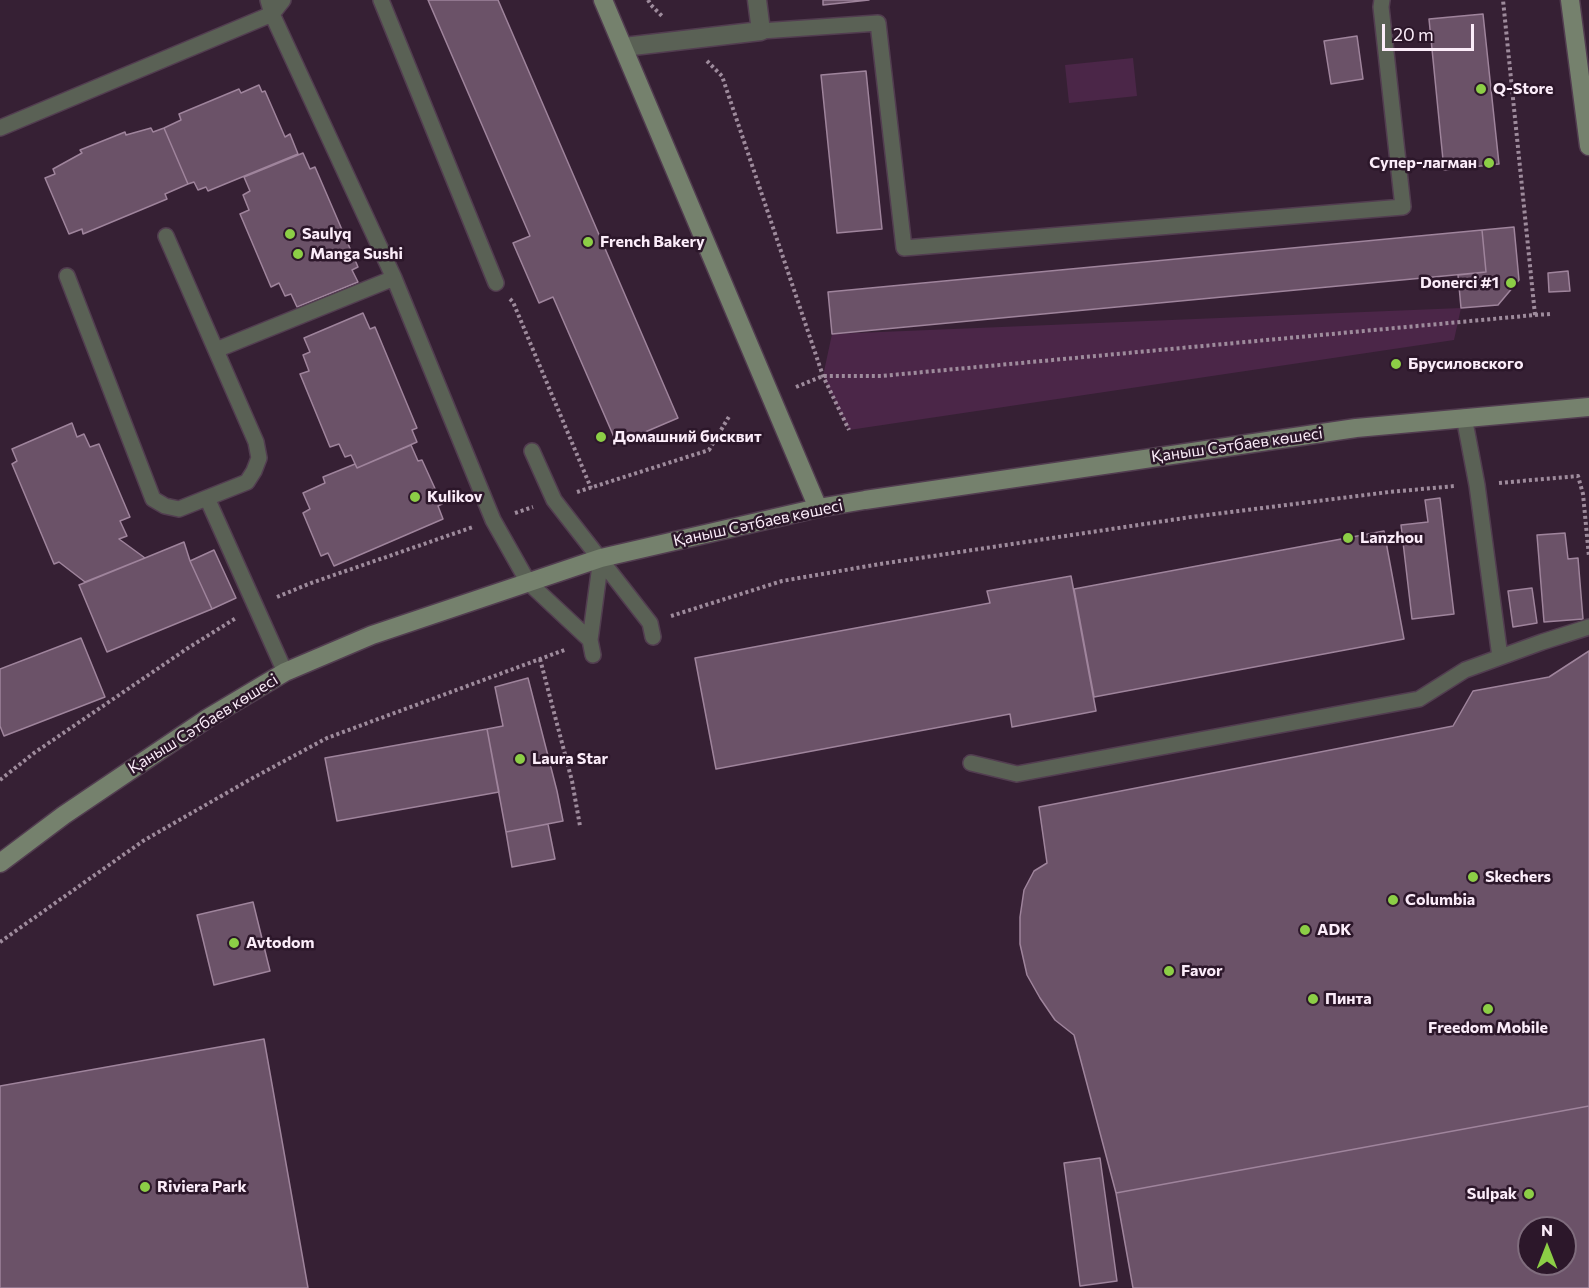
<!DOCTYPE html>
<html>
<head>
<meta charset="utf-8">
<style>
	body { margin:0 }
	#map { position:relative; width:1589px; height:1288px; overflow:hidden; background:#362034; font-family:Commissioner,sans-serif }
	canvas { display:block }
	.north { position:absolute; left:1517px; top:1216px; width:60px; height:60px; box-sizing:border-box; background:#2c172a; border:2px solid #7f6c7d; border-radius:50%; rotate:0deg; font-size:16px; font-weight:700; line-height:24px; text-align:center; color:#fbecf9 }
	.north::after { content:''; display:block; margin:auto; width:21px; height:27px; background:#8cce46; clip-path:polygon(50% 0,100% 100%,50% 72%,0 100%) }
	.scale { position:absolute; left:1382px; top:24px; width:92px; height:27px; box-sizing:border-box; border:3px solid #fbecf9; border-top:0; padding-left:8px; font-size:18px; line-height:21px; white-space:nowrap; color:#fbecf9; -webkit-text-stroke:4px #2c172a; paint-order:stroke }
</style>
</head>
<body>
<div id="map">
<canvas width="1589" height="1288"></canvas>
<div class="north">N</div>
<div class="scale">20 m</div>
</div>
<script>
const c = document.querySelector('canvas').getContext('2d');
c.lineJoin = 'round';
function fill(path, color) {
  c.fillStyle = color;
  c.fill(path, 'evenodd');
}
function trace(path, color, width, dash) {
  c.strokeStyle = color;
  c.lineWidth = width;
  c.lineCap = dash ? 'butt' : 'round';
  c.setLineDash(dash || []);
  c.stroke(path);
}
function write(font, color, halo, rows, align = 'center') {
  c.font = font + ' Commissioner,sans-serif';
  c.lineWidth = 5;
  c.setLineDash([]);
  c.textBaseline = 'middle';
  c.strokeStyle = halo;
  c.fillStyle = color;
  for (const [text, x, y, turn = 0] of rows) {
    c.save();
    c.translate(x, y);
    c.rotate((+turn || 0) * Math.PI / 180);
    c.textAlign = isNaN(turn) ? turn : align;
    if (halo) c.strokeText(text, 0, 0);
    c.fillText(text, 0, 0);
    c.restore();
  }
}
const green = new Path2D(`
	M 1133,58 L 1137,96 L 1069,103 L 1065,65 Z
	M 1461,308 L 1454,340 L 849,430 L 823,376 L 832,334 Z`);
const building = new Path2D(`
	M 428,0 L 498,0 L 678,418 L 617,444 L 553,297 L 539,303 L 513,243 L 530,236 Z
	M 823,0 L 869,0 L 823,5 Z
	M 1483,14 L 1499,164 L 1444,170 L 1429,19 Z
	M 1357,36 L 1363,79 L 1331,84 L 1324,41 Z
	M 866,71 L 882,229 L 837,233 L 821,75 Z
	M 259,85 L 262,92 L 265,91 L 285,137 L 290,134 L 298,154 L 208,191 L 206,187 L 198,190 L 194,182 L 188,184 L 164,128 L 181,120 L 179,114 L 239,89 L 241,93 Z
	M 151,128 L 153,132 L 164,128 L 188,184 L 165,194 L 167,199 L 83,234 L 82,229 L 69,234 L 45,178 L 55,174 L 53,169 L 82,153 L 80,150 L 125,132 L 126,135 Z
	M 303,153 L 310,169 L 315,167 L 358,267 L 352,270 L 358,282 L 297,307 L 291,294 L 285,296 L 279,283 L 271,287 L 240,214 L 249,210 L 243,195 L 250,191 L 244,177 Z
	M 1514,227 L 1519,280 L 1498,305 L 1461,308 L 1458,275 L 1486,272 L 1482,230 Z
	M 1482,230 L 1486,272 L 832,334 L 828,292 Z
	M 1568,271 L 1570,291 L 1549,292 L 1548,273 Z
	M 363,313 L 370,329 L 375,327 L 417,428 L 412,430 L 417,442 L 357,468 L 351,455 L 345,457 L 339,444 L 330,447 L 300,374 L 309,371 L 303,355 L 310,352 L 304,338 Z
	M 72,423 L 77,437 L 84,434 L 90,447 L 99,444 L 130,517 L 120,521 L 127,536 L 119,539 L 145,558 L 85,582 L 59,562 L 54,564 L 12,464 L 17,461 L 12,449 Z
	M 411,445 L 418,461 L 422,460 L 442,504 L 438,506 L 443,519 L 334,566 L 328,553 L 321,556 L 303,513 L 310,509 L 303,493 L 325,483 L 323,477 L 355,464 L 357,468 Z
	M 1440,498 L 1454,614 L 1412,619 L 1401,525 L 1428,522 L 1425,500 Z
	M 1384,531 L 1404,639 L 1094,697 L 1074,589 Z
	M 1565,533 L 1568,559 L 1578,558 L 1583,619 L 1544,622 L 1537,535 Z
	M 184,542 L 190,561 L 212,609 L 107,652 L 79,585 Z
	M 214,550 L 236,598 L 212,609 L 190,561 Z
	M 1071,576 L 1096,711 L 1012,727 L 1010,714 L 716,769 L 695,658 L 990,603 L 987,591 Z
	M 1532,588 L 1537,623 L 1513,627 L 1508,591 Z
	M 81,638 L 105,697 L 4,736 L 0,726 L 0,669 Z
	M 1589,651 L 1589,1106 L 1116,1193 L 1074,1035 L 1055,1020 L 1040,998 L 1027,975 L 1020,944 L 1020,917 L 1024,890 L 1034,871 L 1047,863 L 1039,807 L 1453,726 L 1473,691 L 1549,677 Z
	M 528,678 L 557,791 L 563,821 L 506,832 L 487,729 L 503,726 L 495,687 Z
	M 487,729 L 499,792 L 337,821 L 325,758 Z
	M 548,824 L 555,859 L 512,867 L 506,832 Z
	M 253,902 L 270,971 L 214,985 L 197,915 Z
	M 264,1039 L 308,1288 L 0,1288 L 0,1086 Z
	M 1589,1106 L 1589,1288 L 1133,1288 L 1116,1193 ZM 1529,1228 L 1565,1228 L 1565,1264 L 1529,1264 Z
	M 1100,1158 L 1117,1281 L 1080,1286 L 1064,1163 Z`);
const path = new Path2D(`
	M 648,0 L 651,5 L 663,17
	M 707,61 L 722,76 L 823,376 L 849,430
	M 510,299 L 513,302 L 591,488
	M 1535,315 L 1550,314
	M 796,387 L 823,376 L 881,376 L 1535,315 L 1503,0
	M 1499,483 L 1578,476 L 1583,494 L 1589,557
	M 577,492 L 709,450 L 730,415
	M 515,513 L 533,507
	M 277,597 L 311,583 L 473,527
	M 671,616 L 782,581 L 880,564 L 1191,517 L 1389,492 L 1455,486
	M 540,659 L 572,781 L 580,826
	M 0,780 L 34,753 L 188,648 L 236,618
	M 0,942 L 143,841 L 249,780 L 327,738 L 567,649`);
const lane = new Path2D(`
	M 268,0 L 272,14 L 394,278 L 493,520 L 528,582 L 590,640
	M 381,0 L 496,283
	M 761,31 L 878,23 L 904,248 L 1403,207 L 1381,7 L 1382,0
	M 0,128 L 272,14 L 283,0
	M 67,276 L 153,499 L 165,506 L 179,509 L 247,482 L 254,471 L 259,458 L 256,442 L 166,236
	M 216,350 L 394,278
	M 1464,417 L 1477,485 L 1500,657
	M 532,451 L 554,500 L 650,623 L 653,637
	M 207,498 L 285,672
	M 593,655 L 590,640 L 601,558
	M 971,763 L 1017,774 L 1419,699 L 1465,670 L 1542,642 L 1589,627`);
const street = new Path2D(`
	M 624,47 L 761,31 L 757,0`);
const secondary = new Path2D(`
	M 603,0 L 818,508
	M 1570,0 L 1589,146
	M 0,863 L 64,815 L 208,718 L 285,672 L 372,635 L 601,558 L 818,508 L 865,500 L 1356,428 L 1589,407`);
const markers = [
	[1481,89,6,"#8cce46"],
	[1489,163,6,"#8cce46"],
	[290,234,6,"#8cce46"],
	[588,242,6,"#8cce46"],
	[298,254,6,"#8cce46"],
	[1511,283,6,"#8cce46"],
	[1396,364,6,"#8cce46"],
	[601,437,6,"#8cce46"],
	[415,497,6,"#8cce46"],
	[1348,538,6,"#8cce46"],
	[520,759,6,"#8cce46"],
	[1473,877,6,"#8cce46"],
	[1393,900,6,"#8cce46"],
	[1305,930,6,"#8cce46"],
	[234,943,6,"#8cce46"],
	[1169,971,6,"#8cce46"],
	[1313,999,6,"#8cce46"],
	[1488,1009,6,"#8cce46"],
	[145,1187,6,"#8cce46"],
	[1529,1194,6,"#8cce46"]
];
const poiNames = [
	["Q-Store",1493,89],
	["Супер-лагман",1477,163,"right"],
	["Saulyq",302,234],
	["French Bakery",600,242],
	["Manga Sushi",310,254],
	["Donerci #1",1499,283,"right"],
	["Брусиловского",1408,364],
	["Домашний бисквит",613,437],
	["Kulikov",427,497],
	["Lanzhou",1360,538],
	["Laura Star",532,759],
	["Skechers",1485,877],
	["Columbia",1405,900],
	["ADK",1317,930],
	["Avtodom",246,943],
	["Favor",1181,971],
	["Пинта",1325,999],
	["Freedom Mobile",1488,1028,"center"],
	["Riviera Park",157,1187],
	["Sulpak",1517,1194,"right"]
];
const streetNames = [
	["Қаныш Сәтбаев көшесі",1237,445,-8],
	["Қаныш Сәтбаев көшесі",758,523,-12],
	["Қаныш Сәтбаев көшесі",203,724,-32]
];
fill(green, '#4b2648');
fill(building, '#6b5268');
trace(building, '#9f849c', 1.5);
trace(lane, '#523d50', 18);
trace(street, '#523d50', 21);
trace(secondary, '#523d50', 21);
trace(path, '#9e8b9c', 4, [3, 3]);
trace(lane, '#5a6155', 15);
trace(street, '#5a6155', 18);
trace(secondary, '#75816d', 18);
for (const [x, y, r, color] of markers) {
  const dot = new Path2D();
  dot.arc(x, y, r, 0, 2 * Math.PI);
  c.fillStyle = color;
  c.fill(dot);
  trace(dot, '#2c172a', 2);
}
write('bold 16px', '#fbecf9', '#2c172a', poiNames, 'left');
write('16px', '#fbecf9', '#2c172a', streetNames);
</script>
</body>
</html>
